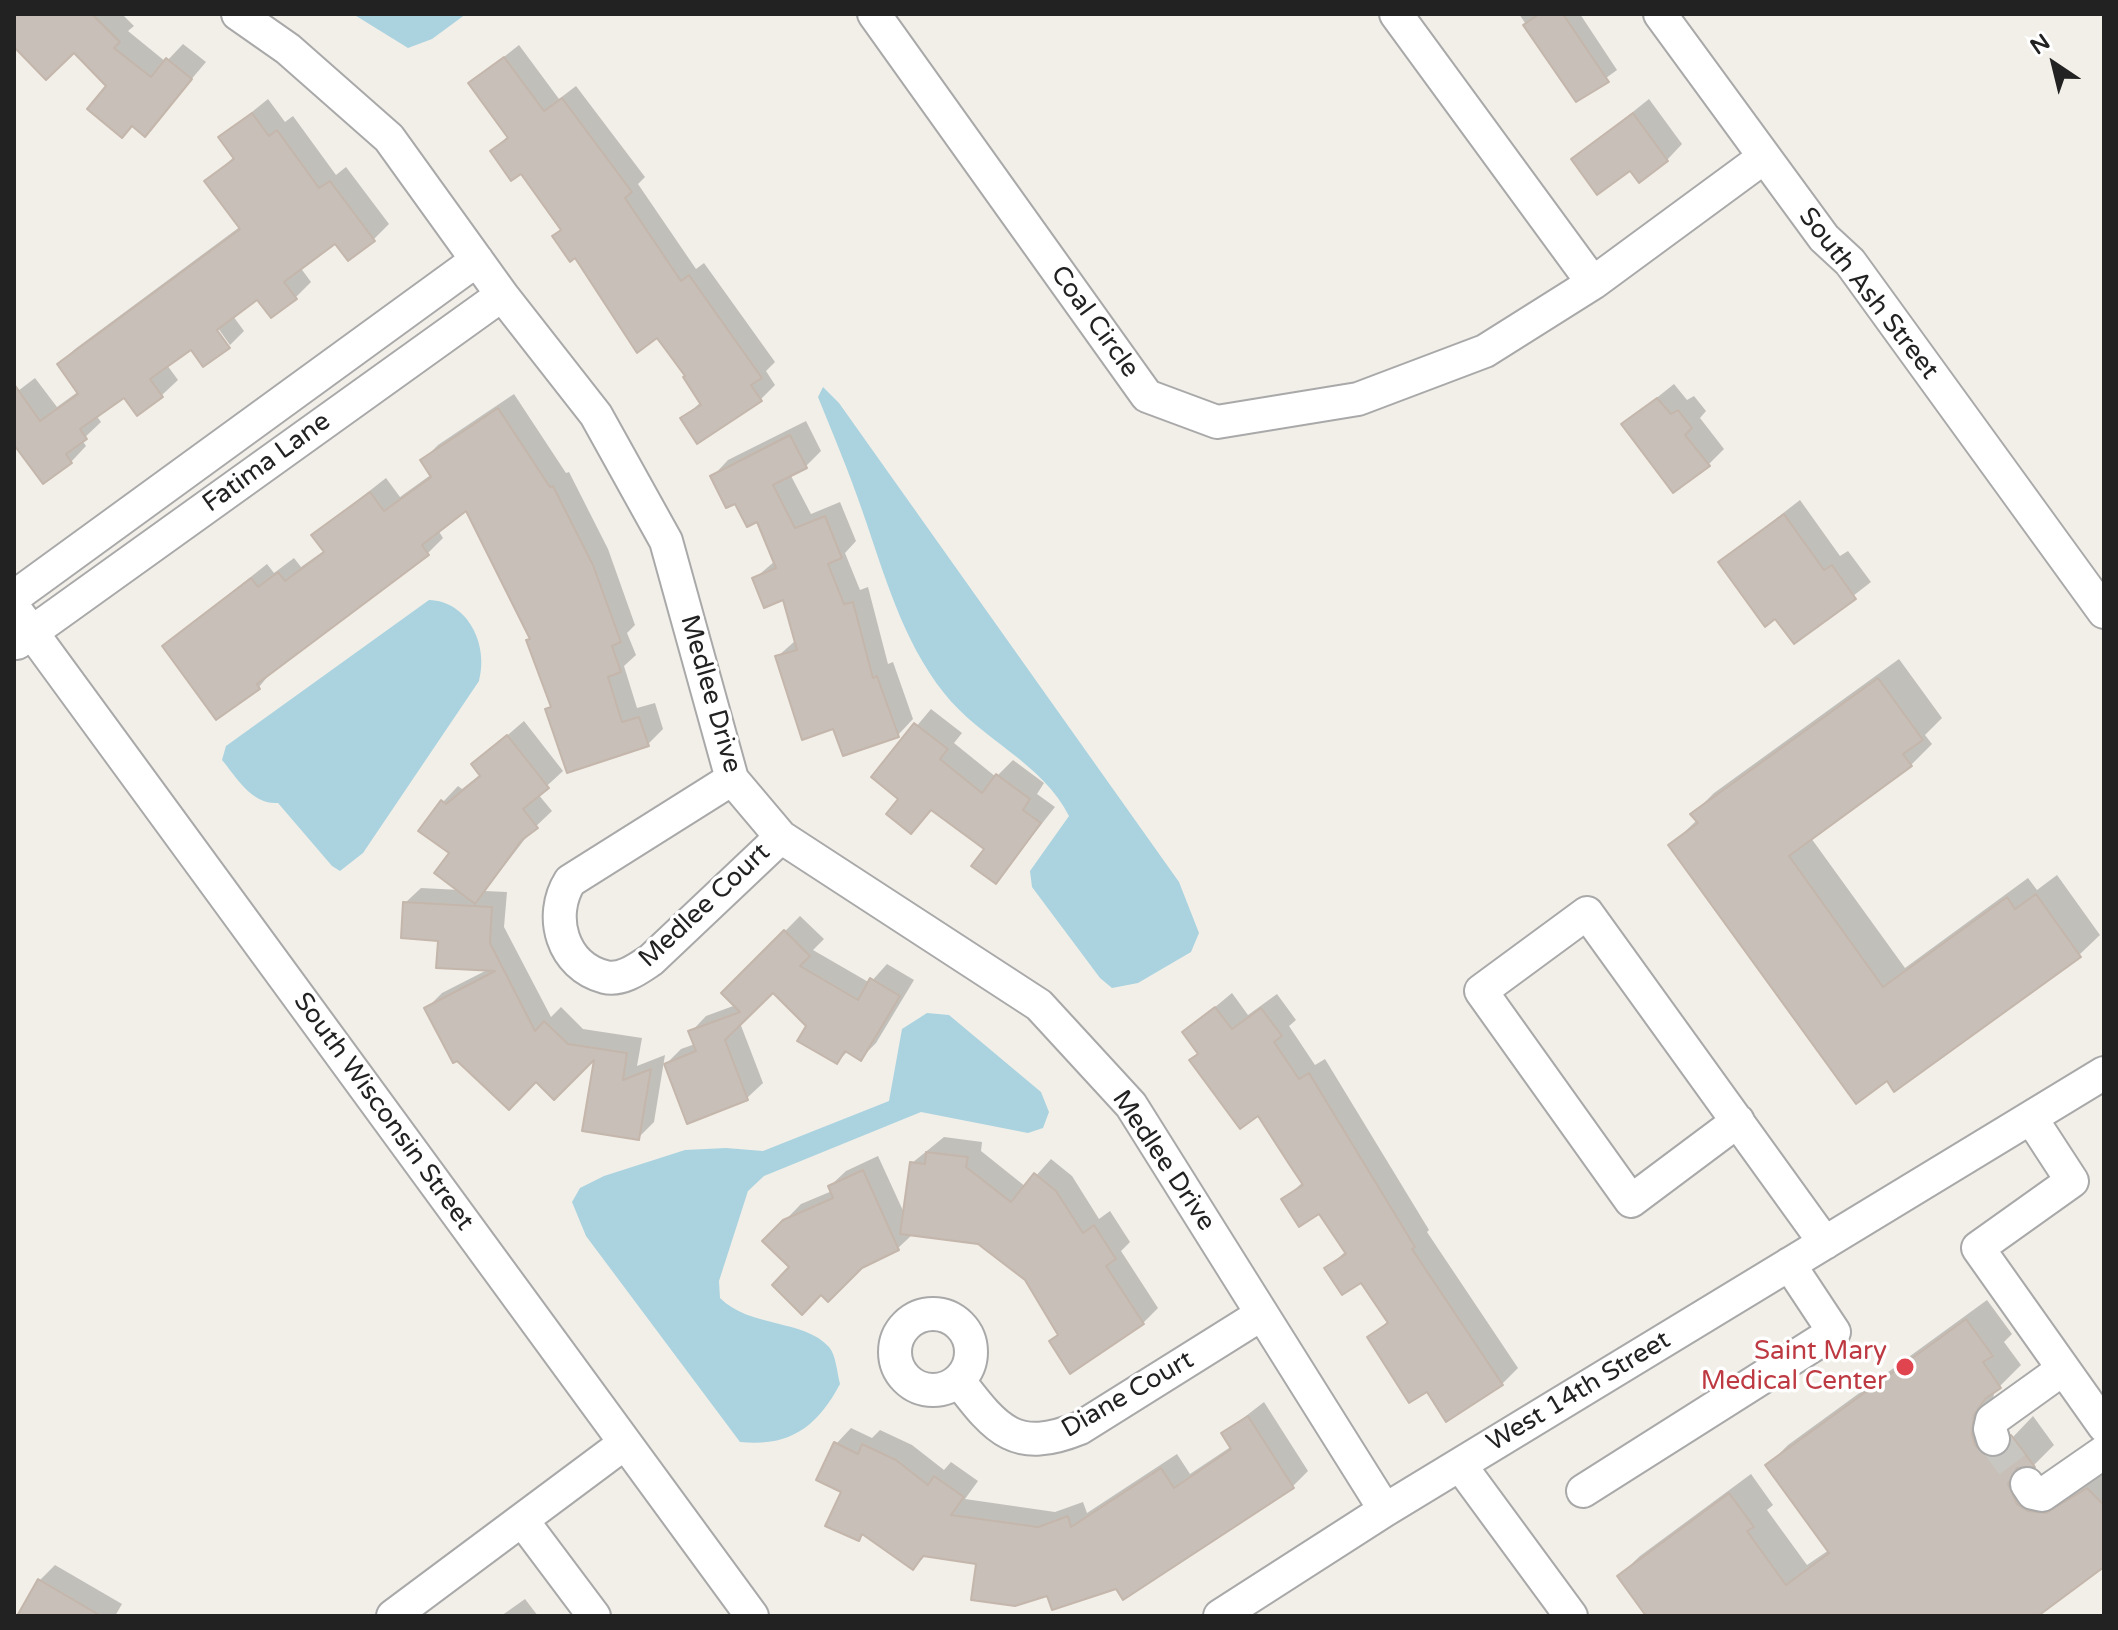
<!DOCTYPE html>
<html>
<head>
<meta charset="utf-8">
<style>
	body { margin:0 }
	#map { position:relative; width:2118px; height:1630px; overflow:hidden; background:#f2efe9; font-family:"Varela Round",sans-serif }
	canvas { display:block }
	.frame { position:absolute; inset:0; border:16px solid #222; pointer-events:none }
	.north { position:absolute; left:2014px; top:24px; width:80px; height:80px; -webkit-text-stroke:6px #fff; paint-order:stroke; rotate:325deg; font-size:22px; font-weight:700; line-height:32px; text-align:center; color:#222 }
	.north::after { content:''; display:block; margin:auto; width:28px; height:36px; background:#222; clip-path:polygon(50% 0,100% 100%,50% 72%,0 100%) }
</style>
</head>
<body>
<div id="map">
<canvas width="2118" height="1630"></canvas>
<div class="frame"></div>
<div class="north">N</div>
</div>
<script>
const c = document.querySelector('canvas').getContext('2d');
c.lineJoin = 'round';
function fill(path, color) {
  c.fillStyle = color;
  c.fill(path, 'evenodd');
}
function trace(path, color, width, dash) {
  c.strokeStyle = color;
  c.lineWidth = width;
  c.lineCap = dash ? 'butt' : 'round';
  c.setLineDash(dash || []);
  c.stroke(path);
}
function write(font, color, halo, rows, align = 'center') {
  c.font = font + ' "Varela Round",sans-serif';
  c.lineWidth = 7;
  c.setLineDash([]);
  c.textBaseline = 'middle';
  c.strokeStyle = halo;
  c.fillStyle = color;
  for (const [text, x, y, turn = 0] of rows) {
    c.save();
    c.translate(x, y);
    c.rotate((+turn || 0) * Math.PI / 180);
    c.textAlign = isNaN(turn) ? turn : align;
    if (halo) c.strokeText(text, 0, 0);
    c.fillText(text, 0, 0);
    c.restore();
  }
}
const water = new Path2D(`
	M 353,14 L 466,14 L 432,39 L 408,48 Z
	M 823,387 L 839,403 L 1179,882 L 1199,933 L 1191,952 L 1138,983 L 1112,988 L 1100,978 L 1032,887 L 1030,871 L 1069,816 C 1043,763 980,739 944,693 C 902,640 884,573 862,510 C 849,472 833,434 818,397 Z
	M 429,600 C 468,601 489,645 479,681 L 363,853 L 340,871 L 332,866 L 278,803 C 252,805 237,778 222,760 L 226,746 Z
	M 927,1013 L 949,1015 L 1041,1092 L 1049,1112 L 1043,1128 L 1028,1133 L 921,1112 L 764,1176 L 748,1191 L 719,1281 L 720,1298 C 750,1328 804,1319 829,1347 C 836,1355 837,1373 840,1384 C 817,1427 790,1447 740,1442 L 586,1236 L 572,1202 L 580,1188 L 604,1176 L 685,1150 L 726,1148 L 763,1151 L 889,1101 L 902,1029 Z`);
const shadow = new Path2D(`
	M 14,14 L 122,14 L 134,26 L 128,31 L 166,62 L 183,44 L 206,62 L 145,134 L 108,86 L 74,51 L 14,29 Z
	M 1519,14 L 1580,14 L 1617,70 L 1577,99 Z
	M 519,45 L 559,99 L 576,86 L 645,177 L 638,184 L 696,269 L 704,263 L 775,362 L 766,371 L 775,385 L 761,399 L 683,418 L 701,402 L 687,375 L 563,229 L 521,171 L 492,151 L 509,135 L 471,83 Z
	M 268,99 L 285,122 L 293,116 L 336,175 L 346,167 L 389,224 L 373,240 L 335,241 L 300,267 L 311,282 L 295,298 L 258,297 L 233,316 L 244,331 L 230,345 L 213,321 L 167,365 L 178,380 L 162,395 L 137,413 L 124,395 L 96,415 L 101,422 L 82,440 L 86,446 L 71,462 L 14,441 L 14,394 L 35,378 L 57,407 L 79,391 L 59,364 L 75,349 L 241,226 L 207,181 L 235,156 L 221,137 Z
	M 1649,99 L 1682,144 L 1667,160 L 1630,168 L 1574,159 Z
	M 1674,384 L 1687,400 L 1694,396 L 1706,411 L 1700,418 L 1724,449 L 1708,465 L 1624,424 Z
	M 514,394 L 566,473 L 569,472 L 608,549 L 635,625 L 627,633 L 636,655 L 624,666 L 637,708 L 655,703 L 663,729 L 648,744 L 547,709 L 552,705 L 531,638 L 467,508 L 438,530 L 443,538 L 428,553 L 273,670 L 259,687 L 164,646 L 267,564 L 274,573 L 294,558 L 301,567 L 325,550 L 313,535 L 386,478 L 400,497 L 432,474 L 423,460 L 438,445 Z
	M 806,421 L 821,451 L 806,466 L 790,474 L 811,514 L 840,502 L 856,541 L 845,553 L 860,590 L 868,587 L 888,664 L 893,662 L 913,719 L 898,735 L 834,726 L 777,657 L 796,640 L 784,597 L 754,579 L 775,561 L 758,519 L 713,476 L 728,460 Z
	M 1800,500 L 1840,556 L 1848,551 L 1871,582 L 1795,641 L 1776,616 L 1720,562 Z
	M 1899,659 L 1942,718 L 1925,735 L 1932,744 L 1911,765 L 1811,838 L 1905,968 L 2028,878 L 2037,890 L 2057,875 L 2100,935 L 2079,955 L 1894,1089 L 1671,845 L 1697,820 L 1693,814 L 1714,793 Z
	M 931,709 L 962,733 L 954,743 L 996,777 L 1013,760 L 1044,783 L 1037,794 L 1055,807 L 996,882 L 987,848 L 932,809 L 911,832 L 901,798 L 874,777 Z
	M 524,721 L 563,771 L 538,794 L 552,811 L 531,831 L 485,891 L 507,892 L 504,927 L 551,1017 L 561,1007 L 583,1029 L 642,1038 L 637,1066 L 665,1055 L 654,1122 L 638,1138 L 596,1054 L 536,1080 L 427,1008 L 442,993 L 489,969 L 440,939 L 405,903 L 421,888 L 460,890 L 443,802 L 458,786 L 462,789 L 481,774 L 473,765 Z
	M 800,916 L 824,939 L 813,950 L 870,983 L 887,964 L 914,980 L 876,1043 L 861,1058 L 848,1051 L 837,1062 L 809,1026 L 773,990 L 740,1023 L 763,1083 L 747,1098 L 666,1064 L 681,1049 L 695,1044 L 691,1032 L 706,1016 L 736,1005 L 724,993 Z
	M 1232,993 L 1248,1015 L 1277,994 L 1296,1020 L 1289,1026 L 1315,1065 L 1325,1059 L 1429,1230 L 1427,1232 L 1518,1368 L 1502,1384 L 1447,1419 L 1427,1389 L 1370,1338 L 1389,1320 L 1362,1280 L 1326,1269 L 1346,1251 L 1320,1211 L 1284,1199 L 1303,1182 L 1259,1114 L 1199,1053 L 1185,1032 Z
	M 944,1137 L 982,1142 L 981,1151 L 1026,1187 L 1051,1159 L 1072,1176 L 1099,1219 L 1110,1211 L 1130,1242 L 1121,1251 L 1158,1308 L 1143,1323 L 1051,1341 L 1060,1333 L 1026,1279 L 979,1242 L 913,1234 L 897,1249 L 792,1267 L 765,1241 L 801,1204 L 832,1191 L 830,1186 L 846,1171 L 878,1156 L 905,1215 L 912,1163 Z
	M 1987,1300 L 2012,1334 L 2004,1342 L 2021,1365 L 1994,1392 L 1992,1412 L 1995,1424 L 2013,1437 L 2033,1416 L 2054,1445 L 2034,1465 L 2028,1465 L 2038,1483 L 2069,1494 L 2104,1472 L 2104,1565 L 2035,1616 L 1649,1616 L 1619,1576 L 1640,1556 L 1751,1474 L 1773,1505 L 1767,1510 L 1807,1565 L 1829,1550 L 1768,1465 L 1788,1445 Z
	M 1264,1402 L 1308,1471 L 1293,1486 L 1117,1587 L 1048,1593 L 978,1562 L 926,1555 L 913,1568 L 863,1533 L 858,1539 L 844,1491 L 836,1444 L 851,1428 L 872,1438 L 880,1430 L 912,1445 L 944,1470 L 951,1462 L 978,1481 L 965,1499 L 1055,1512 L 1083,1502 L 1087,1513 L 1177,1454 L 1190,1474 L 1232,1446 L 1224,1433 Z
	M 55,1565 L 122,1604 L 115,1616 L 19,1616 L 40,1580 Z
	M 525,1599 L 538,1616 L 501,1616 Z`);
const building = new Path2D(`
	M 14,14 L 92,14 L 120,42 L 114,48 L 151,77 L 166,58 L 192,79 L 145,137 L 132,126 L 122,138 L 87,109 L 106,86 L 74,53 L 46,80 L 14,47 Z
	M 1539,14 L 1563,14 L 1609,82 L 1576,102 L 1523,25 Z
	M 504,57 L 544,111 L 562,98 L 632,192 L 625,198 L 681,281 L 689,275 L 762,378 L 751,385 L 762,401 L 697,444 L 680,418 L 701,405 L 683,377 L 685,376 L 657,338 L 637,353 L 575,258 L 570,262 L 552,236 L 561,230 L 521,174 L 511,181 L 490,151 L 508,138 L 468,83 Z
	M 252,113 L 269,136 L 277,130 L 319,188 L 330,181 L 375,241 L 348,261 L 335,244 L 284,282 L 297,299 L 271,318 L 257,300 L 217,330 L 230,348 L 203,367 L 191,350 L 150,379 L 163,397 L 137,416 L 124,398 L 80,429 L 87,439 L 66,454 L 72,463 L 43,484 L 14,445 L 14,384 L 40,421 L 78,394 L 57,364 L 240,229 L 204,181 L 234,159 L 218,137 Z
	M 1633,113 L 1668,161 L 1639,183 L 1630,171 L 1597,195 L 1571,159 Z
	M 1657,398 L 1671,414 L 1678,410 L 1692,428 L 1685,435 L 1710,466 L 1673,493 L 1621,424 Z
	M 498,408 L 550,487 L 553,486 L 593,565 L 621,642 L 612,646 L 621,672 L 608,677 L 622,722 L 639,717 L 649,746 L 567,773 L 545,709 L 551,707 L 526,640 L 530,639 L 466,511 L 422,545 L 429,555 L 257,684 L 260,689 L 216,720 L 162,646 L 251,578 L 258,587 L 278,572 L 285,581 L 324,552 L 311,535 L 370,492 L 384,511 L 431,477 L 420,460 Z
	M 790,435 L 807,468 L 773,485 L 795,528 L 825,516 L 842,558 L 828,564 L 844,604 L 853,602 L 873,678 L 877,676 L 899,737 L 843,756 L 833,729 L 802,740 L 775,656 L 797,650 L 783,600 L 764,608 L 752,578 L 776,568 L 757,522 L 747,527 L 735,504 L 726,508 L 710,476 Z
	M 1784,514 L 1824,570 L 1832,565 L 1856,599 L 1794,644 L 1775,619 L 1765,627 L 1718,562 Z
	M 1878,678 L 1923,740 L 1903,754 L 1912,766 L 1789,856 L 1883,987 L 2007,897 L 2015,909 L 2036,894 L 2081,957 L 1894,1092 L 1887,1081 L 1856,1104 L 1668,845 L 1698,823 L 1690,814 Z
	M 914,723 L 948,749 L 940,759 L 982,793 L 996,774 L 1030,799 L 1023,810 L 1041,823 L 996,884 L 971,866 L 984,849 L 931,810 L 911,834 L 886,814 L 898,799 L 871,777 Z
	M 507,735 L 549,788 L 523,809 L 538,828 L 522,840 L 475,904 L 434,873 L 449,853 L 418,831 L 441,800 L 446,804 L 480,776 L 471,764 Z
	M 403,902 L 492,907 L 490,943 L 535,1031 L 544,1021 L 568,1044 L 627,1053 L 623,1080 L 651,1069 L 639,1140 L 582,1131 L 594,1060 L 554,1100 L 536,1082 L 509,1110 L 457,1061 L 453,1063 L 424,1008 L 495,971 L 436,968 L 438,941 L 401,938 Z
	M 784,930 L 810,956 L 800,966 L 858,1000 L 870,978 L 900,996 L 861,1061 L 845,1051 L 837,1064 L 797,1041 L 806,1026 L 773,993 L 725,1040 L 748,1100 L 687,1124 L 664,1064 L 696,1051 L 688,1031 L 740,1012 L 721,993 Z
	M 1215,1007 L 1232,1029 L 1261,1008 L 1282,1036 L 1274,1042 L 1299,1079 L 1309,1073 L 1415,1247 L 1412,1249 L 1503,1385 L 1446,1422 L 1427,1392 L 1409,1403 L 1367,1337 L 1388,1323 L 1361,1283 L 1342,1295 L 1324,1268 L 1346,1254 L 1319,1214 L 1299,1227 L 1281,1199 L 1303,1185 L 1289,1164 L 1258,1116 L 1240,1129 L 1189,1060 L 1198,1054 L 1182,1032 Z
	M 926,1152 L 968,1157 L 966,1167 L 1011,1202 L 1034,1173 L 1056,1191 L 1083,1233 L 1094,1225 L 1116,1259 L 1106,1266 L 1144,1324 L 1070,1374 L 1049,1341 L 1058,1335 L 1025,1280 L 978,1244 L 900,1234 L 910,1162 L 925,1164 Z
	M 863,1170 L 899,1250 L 862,1268 L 828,1302 L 821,1295 L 802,1315 L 772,1285 L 789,1267 L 762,1241 L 783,1220 L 833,1198 L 828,1186 Z
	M 1966,1319 L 1993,1356 L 1983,1362 L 2001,1388 L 1985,1399 L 1974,1415 L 1972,1434 L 1975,1445 L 1988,1457 L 1998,1457 L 2007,1451 L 2011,1435 L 2035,1467 L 2017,1468 L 2008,1484 L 2017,1504 L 2028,1511 L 2046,1513 L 2087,1488 L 2104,1505 L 2104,1567 L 2038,1616 L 1646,1616 L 1617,1576 L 1729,1493 L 1754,1527 L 1747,1531 L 1786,1585 L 1829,1553 L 1765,1465 Z
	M 1248,1416 L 1294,1488 L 1123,1600 L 1116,1589 L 1052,1610 L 1047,1596 L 1015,1606 L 971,1600 L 976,1564 L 923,1556 L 913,1570 L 862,1534 L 859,1541 L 825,1526 L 841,1492 L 816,1480 L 834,1442 L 858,1454 L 862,1444 L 896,1460 L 928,1485 L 934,1476 L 964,1497 L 951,1515 L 1038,1527 L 1068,1516 L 1071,1527 L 1161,1468 L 1174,1488 L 1231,1449 L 1221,1433 Z
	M 38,1579 L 101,1616 L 17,1616 Z`);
const minorTunnel = new Path2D(`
	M 1993,1439 L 2027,1484`);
const minor = new Path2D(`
	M 238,14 L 288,49 L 389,138 L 502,295 L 596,415 L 666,541 L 732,779 L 781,837 L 1039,1005 L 1131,1105 L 1385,1510
	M 874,14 L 1147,396 L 1217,422 L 1358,399 L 1485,351 L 1593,283 L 1763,158
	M 1396,14 L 1593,283
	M 1660,14 L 1824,238 L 1850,262 L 2104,612
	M 14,597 L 477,260
	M 14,608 L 752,1616
	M 17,643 L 502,295
	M 732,779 L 570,881 C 548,916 562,966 605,977 C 622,981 639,968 651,960 L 781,837
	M 2031,1118 L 2072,1181 L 1978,1248 L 2104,1426
	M 1738,1121 L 1631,1201 L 1481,991 L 1587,913 L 1825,1243
	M895 1352a38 38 0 1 1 76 0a38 38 0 1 1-76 0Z
	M 959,1381 C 997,1431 1016,1454 1080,1428 L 1262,1314
	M 1993,1439 L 1990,1429 L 1992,1420 L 2063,1369
	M 1460,1465 L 1571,1616
	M 2027,1484 L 2033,1493 L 2042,1495 L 2104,1452
	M 1583,1491 L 1834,1332 L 1789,1264
	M 522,1520 L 594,1616
	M 393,1616 L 625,1443
	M 1220,1616 L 1385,1510 L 2104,1073`);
const markers = [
	[1905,1367,10,"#e0444e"]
];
const streetNames = [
	["South Ash Street",1868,294,52],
	["Coal Circle",1094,322,54],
	["Fatima Lane",267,463,-36],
	["Medlee Drive",710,694,74],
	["Medlee Court",705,906,-43],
	["South Wisconsin Street",383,1112,54],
	["Medlee Drive",1163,1161,56],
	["West 14th Street",1579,1392,-31],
	["Diane Court",1128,1395,-30]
];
const healthNames = [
	["Saint Mary",1887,1352],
	["Medical Center",1887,1382]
];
fill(water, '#aad3df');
fill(shadow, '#0003');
fill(building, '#c7bfb8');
trace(building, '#c4b6ab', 2);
trace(minorTunnel, '#c8c6c1', 32, [32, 16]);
trace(minor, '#a9a9a9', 36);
trace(minor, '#fff', 32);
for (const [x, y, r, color] of markers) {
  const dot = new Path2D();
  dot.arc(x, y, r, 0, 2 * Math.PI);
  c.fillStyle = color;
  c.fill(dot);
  trace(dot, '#fff', 3);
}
write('26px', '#222', '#fff', streetNames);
write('26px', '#be3a42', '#fff', healthNames, 'right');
</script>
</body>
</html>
